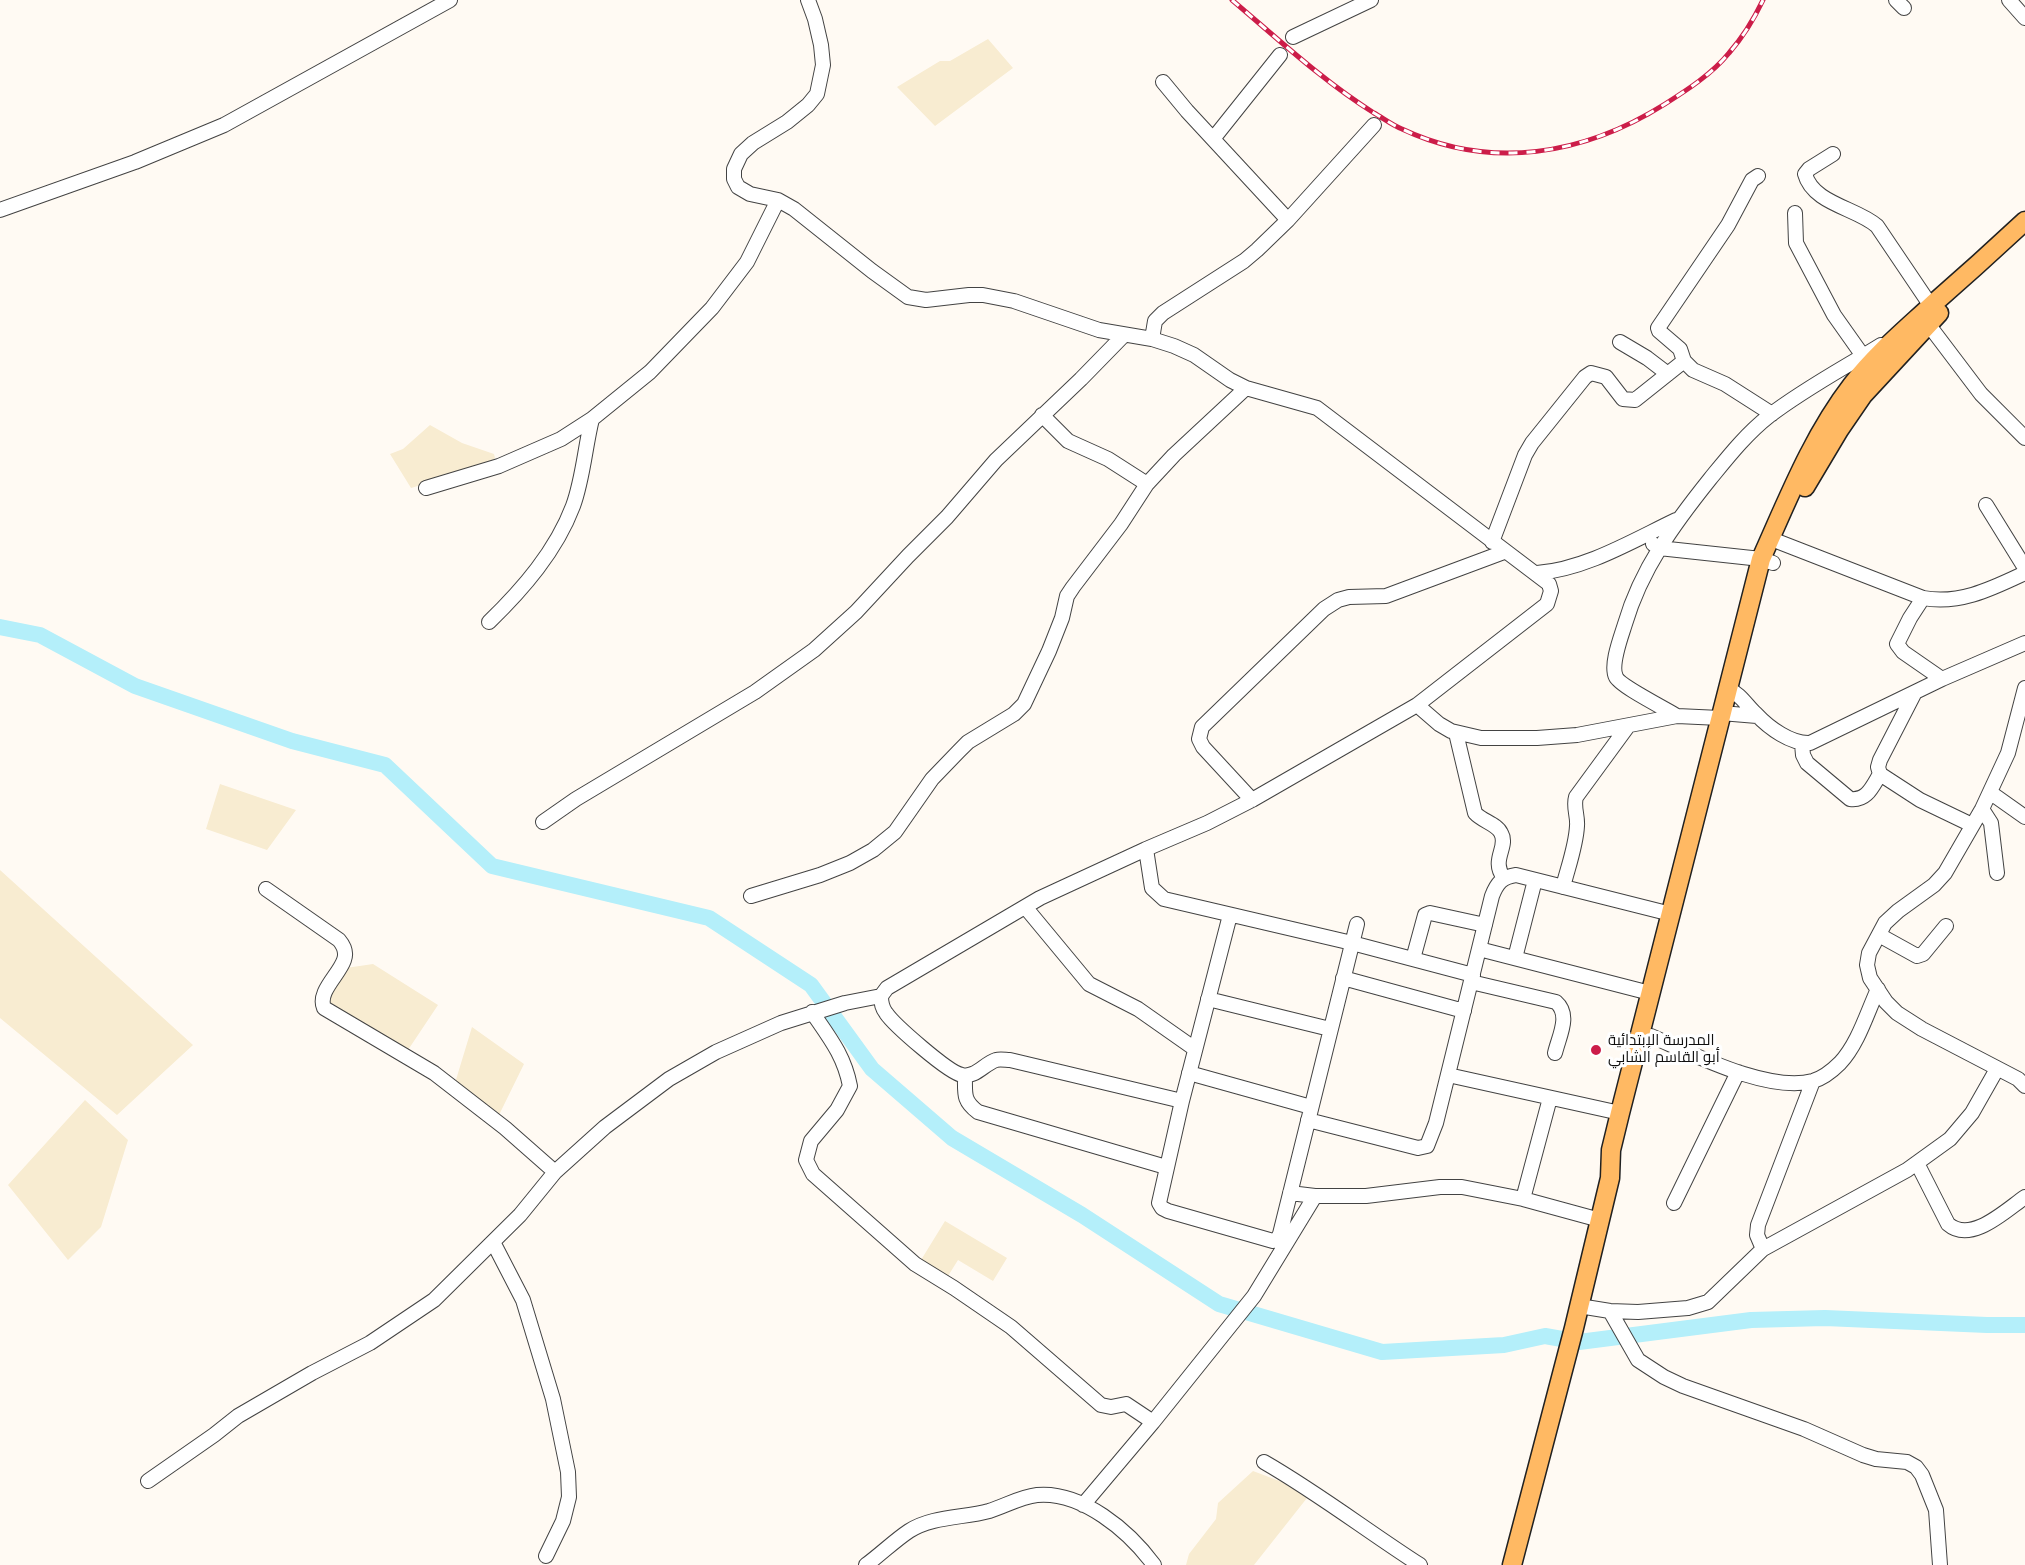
<!DOCTYPE html>
<html>
<head>
<meta charset="utf-8">
<style>
	body { margin:0 }
	canvas { display:block; background:#fffaf3 }
</style>
</head>
<body>
<canvas width="2025" height="1565"></canvas>
<script>
const c = document.querySelector('canvas').getContext('2d');
c.lineJoin = 'round';
function fill(path, color) {
  c.fillStyle = color;
  c.fill(path, 'evenodd');
}
function trace(path, color, width, dash) {
  c.strokeStyle = color;
  c.lineWidth = width;
  c.lineCap = dash ? 'butt' : 'round';
  c.setLineDash(dash || []);
  c.stroke(path);
}
function write(font, color, halo, rows, align = 'center') {
  c.font = font + ' Lora,Cairo,serif';
  c.lineWidth = 6;
  c.setLineDash([]);
  c.textBaseline = 'middle';
  c.strokeStyle = halo;
  c.fillStyle = color;
  for (const [text, x, y, turn = 0] of rows) {
    c.save();
    c.translate(x, y);
    c.rotate((+turn || 0) * Math.PI / 180);
    c.textAlign = isNaN(turn) ? turn : align;
    if (halo) c.strokeText(text, 0, 0);
    c.fillText(text, 0, 0);
    c.restore();
  }
}
const farmland = new Path2D(`
	M 988,39 L 1013,68 L 935,126 L 897,87 L 940,61 L 950,61 Z
	M 430,425 L 462,443 L 494,454 L 495,458 L 488,465 L 411,488 L 390,454 L 403,449 Z
	M 220,784 L 296,810 L 267,850 L 206,829 Z
	M 0,870 L 193,1045 L 117,1115 L 0,1018 Z
	M 373,964 L 438,1005 L 406,1053 L 325,1004 L 346,968 Z
	M 472,1027 L 524,1064 L 499,1115 L 455,1083 Z
	M 85,1100 L 128,1140 L 101,1227 L 68,1260 L 8,1185 Z
	M 945,1221 L 1007,1258 L 993,1281 L 958,1260 L 948,1276 L 921,1260 Z
	M 1253,1471 L 1282,1482 L 1307,1498 L 1254,1565 L 1186,1565 L 1189,1554 L 1216,1519 L 1218,1503 Z`);
const river = new Path2D(`
	M 0,627 L 40,635 L 135,686 L 292,741 L 385,765 L 492,866 L 709,918 L 811,985 L 872,1069 L 952,1138 L 1082,1215 L 1219,1304 L 1382,1352 L 1504,1345 L 1545,1336 L 1579,1342 L 1751,1320 L 1825,1318 L 1987,1325 L 2025,1325`);
const minor = new Path2D(`
	M 808,0 L 815,19 L 821,45 L 823,65 L 817,94 L 808,105 L 787,122 L 753,143 L 741,154 L 734,169 L 734,179 L 738,187 L 750,194 L 778,200 L 794,209 L 872,271 L 908,297 L 926,300 L 969,295 L 983,295 L 1014,301 L 1099,330 L 1152,339 L 1174,346 L 1194,355 L 1230,380 L 1246,388 L 1317,408 L 1549,584 L 1551,591 L 1547,604 L 1417,705 L 1252,800 L 1207,823 L 1146,849 L 1152,888 L 1164,899 L 1352,943 L 1473,975
	M 1896,0 L 1904,8
	M 2009,0 L 2025,18
	M 1293,37 L 1371,0
	M 1163,82 L 1187,111 L 1288,220
	M 1213,139 L 1280,55
	M 1833,154 L 1809,169 L 1805,174 C 1813,204 1857,208 1877,226 L 1931,306
	M 1758,176 L 1752,180 L 1728,225 L 1658,328 L 1659,331 L 1680,349 L 1684,361 L 1693,370 L 1725,384 L 1772,414
	M 0,210 L 135,162 L 224,125 L 450,0
	M 1795,213 L 1796,243 L 1834,315 L 1863,356
	M 1928,324 L 1981,394 L 2025,438
	M 1152,339 L 1155,321 L 1163,313 L 1244,261 L 1257,250 L 1288,220 L 1374,125
	M 1620,342 L 1647,358 L 1668,374
	M 1042,415 L 1068,441 L 1108,459 L 1147,484
	M 426,488 L 499,466 L 561,439 L 592,419 L 650,372 L 712,308 L 747,262 L 778,200
	M 1986,505 L 2025,568
	M 1492,542 L 1525,455 L 1532,443 L 1585,377 L 1591,373 L 1606,377 L 1623,399 L 1635,400 L 1684,361
	M 1779,542 L 1923,598 C 1960,605 1993,588 2025,573
	M 1653,544 L 1659,548 L 1761,559 L 1773,563
	M 1537,573 C 1586,569 1632,541 1676,520
	M 1923,598 L 1910,618 L 1897,644 L 1903,652 L 1942,679
	M 489,622 C 523,589 556,551 573,506 C 583,479 585,447 592,419
	M 2025,688 L 2008,753 L 1982,809 L 1945,873 L 1934,885 L 1898,911 L 1885,923 L 1869,953 L 1867,965 L 1870,978 L 1886,1002 L 1897,1013 L 1922,1029 L 2018,1079 L 2025,1086
	M 1728,689 C 1741,694 1746,705 1756,714 C 1769,728 1791,744 1810,743 L 1942,679 L 2025,643
	M 1914,694 L 1880,760 L 1878,767 L 1880,774 L 1920,800 L 1972,825
	M 1417,705 L 1439,724 L 1451,731 L 1481,738 L 1537,738 L 1577,735 L 1677,716 L 1720,718
	M 1721,713 L 1757,716
	M 1677,716 C 1666,709 1620,686 1616,677 C 1610,665 1621,637 1625,624 C 1641,569 1674,524 1710,479 C 1728,457 1746,434 1769,416 C 1804,389 1844,368 1881,345
	M 1456,733 L 1475,813 C 1482,821 1497,824 1501,833 C 1509,847 1490,860 1504,878
	M 1802,744 L 1803,755 L 1807,763 L 1850,799 C 1867,801 1872,787 1880,774
	M 1991,793 L 2025,817
	M 1252,800 L 1203,747 L 1199,739 L 1202,727 L 1324,609 L 1338,600 L 1349,597 L 1386,596 L 1504,552
	M 1982,809 L 1991,823 L 1997,873
	M 543,822 L 576,799 L 755,692 L 814,650 L 856,612 L 908,556 L 947,517 L 996,460 L 1081,379 L 1123,336
	M 1563,887 C 1568,867 1576,846 1577,826 C 1578,816 1573,807 1576,797 L 1628,726
	M 266,889 L 339,940 C 344,946 347,952 344,960 C 339,975 317,992 324,1008 L 434,1073 L 505,1128 L 555,1172
	M 751,896 L 820,875 L 850,863 L 873,850 L 895,832 L 932,779 L 959,751 L 968,742 L 1014,714 L 1024,704 L 1049,651 L 1062,618 L 1067,596 L 1073,587 L 1121,524 L 1147,484 L 1174,455 L 1246,388
	M 1026,908 L 1089,984 L 1138,1009 L 1195,1049
	M 1230,915 L 1182,1101 L 1159,1203 L 1162,1208 L 1168,1211 L 1273,1241 L 1278,1238 L 1280,1234 L 1357,924
	M 1879,935 L 1917,956 L 1923,954 L 1946,926
	M 1479,949 L 1650,993
	M 1515,958 L 1535,880
	M 1413,959 L 1425,915 L 1430,913 L 1485,925
	M 1343,978 L 1464,1011
	M 1471,982 L 1556,1002 C 1571,1015 1559,1036 1555,1053
	M 881,996 C 881,1003 882,1008 886,1013 C 894,1025 949,1073 962,1075 C 975,1078 984,1064 996,1060 C 1000,1059 1006,1060 1010,1060 L 1182,1101
	M 1208,999 L 1330,1029
	M 812,1012 C 829,1037 844,1055 850,1086 L 837,1110 L 811,1141 L 806,1160 L 813,1174 L 915,1264 L 954,1288 L 1011,1327 L 1101,1405 L 1111,1407 L 1126,1404 L 1153,1422 L 1083,1505
	M 1651,1036 C 1693,1054 1768,1093 1813,1081 C 1823,1078 1833,1070 1840,1063 C 1858,1044 1867,1013 1878,989
	M 1189,1073 L 1311,1107
	M 1448,1075 L 1620,1113
	M 965,1076 C 965,1094 963,1101 978,1112 L 1166,1167
	M 1308,1120 L 1418,1148 L 1427,1146 L 1436,1123 L 1492,896 C 1497,883 1502,877 1516,875 L 1671,914
	M 1917,1163 L 1948,1224 C 1971,1244 2005,1211 2025,1197
	M 1290,1193 L 1315,1196 L 1366,1196 L 1440,1187 L 1462,1187 L 1523,1199 L 1600,1220
	M 1523,1199 L 1550,1098
	M 1674,1203 L 1738,1072
	M 493,1242 L 523,1300 L 553,1399 L 568,1472 L 569,1497 L 563,1521 L 546,1556
	M 1763,1249 L 1757,1235 L 1758,1225 L 1813,1081
	M 1579,1306 L 1610,1311 L 1638,1312 L 1688,1308 L 1708,1302 L 1763,1249 L 1907,1170 L 1950,1139 L 1972,1113 L 1997,1069
	M 1610,1311 L 1638,1360 L 1664,1377 L 1683,1386 L 1804,1429 L 1863,1455 L 1876,1459 L 1907,1462 L 1916,1467 L 1922,1475 L 1936,1510 L 1940,1565
	M 1153,1422 L 1254,1296 L 1315,1196
	M 1264,1462 C 1318,1493 1367,1531 1420,1565
	M 148,1481 L 214,1435 L 238,1416 L 312,1373 L 370,1343 L 434,1300 L 520,1215 L 555,1172 L 605,1127 L 669,1079 L 716,1052 L 781,1023 L 845,1003 L 881,996 L 887,988 L 1040,898 L 1146,849
	M 866,1565 C 881,1554 894,1541 909,1531 C 932,1516 964,1518 989,1511 C 1005,1506 1020,1497 1037,1495 C 1082,1491 1129,1531 1154,1565`);
const major = new Path2D(`
	M 1805,487 L 1839,430 L 1863,395 L 1939,313
	M 1512,1565 L 1574,1328 L 1610,1178 L 1611,1150 L 1620,1113 L 1761,559 C 1788,499 1812,437 1852,385 C 1876,354 1905,330 1933,304 C 1964,277 1995,249 2025,221`);
const rail = new Path2D(`
	M 1232,0 C 1278,39 1323,81 1374,113 C 1383,118 1392,125 1402,129 C 1491,171 1584,155 1665,104 C 1687,90 1712,74 1729,53 C 1743,37 1754,19 1763,0`);
const markers = [
	[1596,1050,6,"#cc1d49"]
];
const poiNames = [
	["المدرسة الإبتدائية",1608,1041],
	["أبو القاسم الشابي",1608,1058]
];
fill(farmland, '#f8ecd1');
trace(river, '#b4effa', 16);
trace(minor, '#434343', 16);
trace(major, '#212121', 21);
trace(minor, '#fff', 14);
trace(major, '#ffb963', 18);
trace(rail, '#cc1d49', 5);
trace(rail, '#fff', 3, [9]);
for (const [x, y, r, color] of markers) {
  const dot = new Path2D();
  dot.arc(x, y, r, 0, 2 * Math.PI);
  c.fillStyle = color;
  c.fill(dot);
  trace(dot, '#fff', 2);
}
write('15px', '#101010', '#fff', poiNames, 'left');
</script>
</body>
</html>
